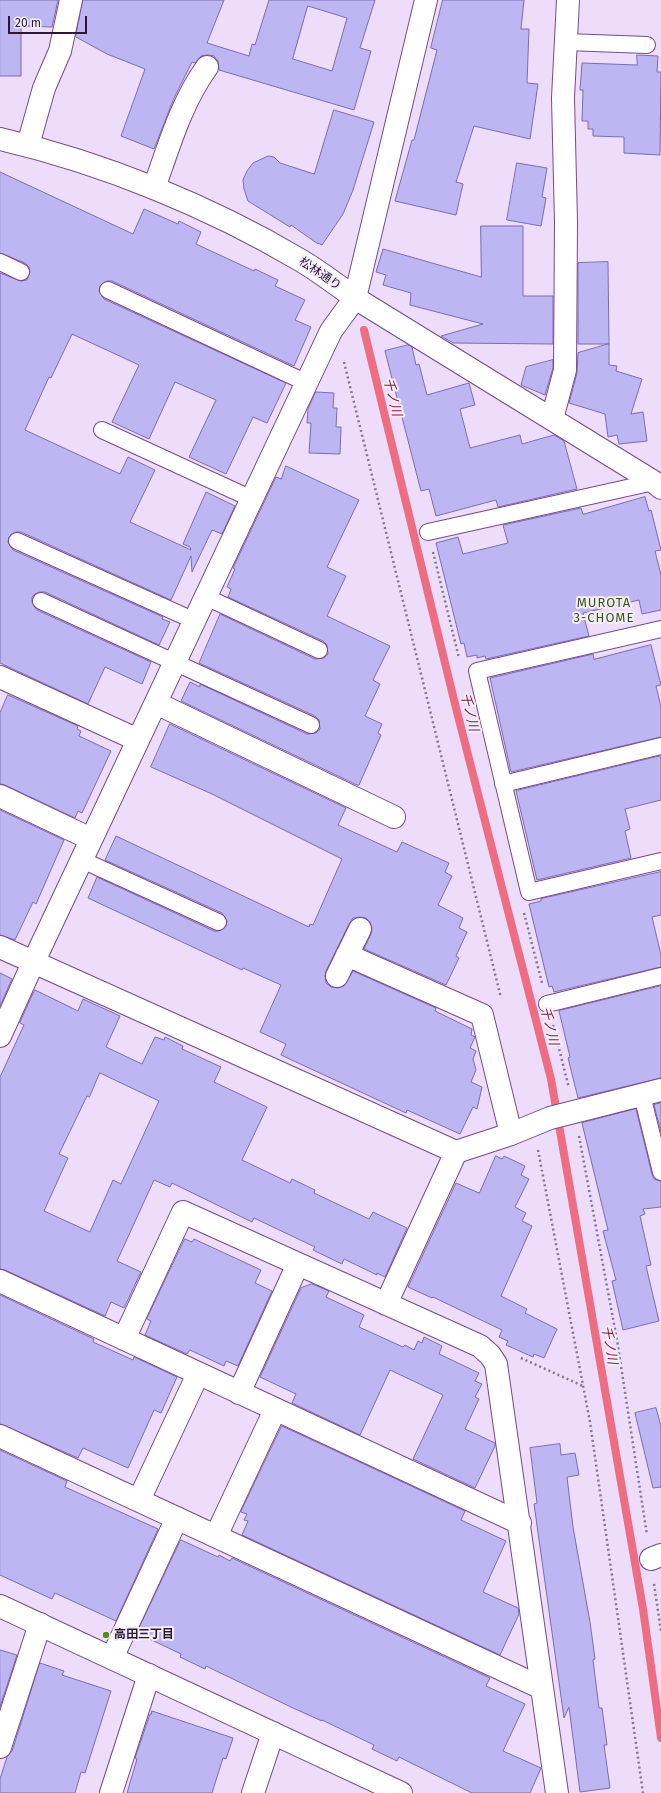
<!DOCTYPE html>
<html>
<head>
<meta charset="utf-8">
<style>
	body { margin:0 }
	#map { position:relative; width:661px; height:1793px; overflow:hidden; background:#eddcfa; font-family:"Fira Sans",sans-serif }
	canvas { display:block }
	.scale { position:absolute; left:8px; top:16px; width:79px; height:18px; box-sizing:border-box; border:2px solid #2a1934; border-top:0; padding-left:5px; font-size:12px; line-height:14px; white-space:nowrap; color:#2a1934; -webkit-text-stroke:3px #f6edfc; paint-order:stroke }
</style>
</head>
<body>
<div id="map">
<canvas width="661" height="1793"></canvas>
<div class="scale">20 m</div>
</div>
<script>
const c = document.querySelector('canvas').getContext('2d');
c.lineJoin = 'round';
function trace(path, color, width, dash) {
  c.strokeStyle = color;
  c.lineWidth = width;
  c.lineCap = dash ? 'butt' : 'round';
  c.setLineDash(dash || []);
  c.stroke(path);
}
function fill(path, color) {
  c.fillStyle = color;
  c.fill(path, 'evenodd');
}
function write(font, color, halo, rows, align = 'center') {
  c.font = font + ' "Fira Sans","Noto Sans JP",sans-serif';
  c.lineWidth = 4;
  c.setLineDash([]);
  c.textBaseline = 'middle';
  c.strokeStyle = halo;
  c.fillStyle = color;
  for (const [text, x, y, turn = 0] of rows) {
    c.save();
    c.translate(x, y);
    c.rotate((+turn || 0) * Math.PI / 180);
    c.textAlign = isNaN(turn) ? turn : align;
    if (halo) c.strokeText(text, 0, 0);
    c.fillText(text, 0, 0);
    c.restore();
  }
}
const stream = new Path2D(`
	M 364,330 L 455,704 L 551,1079 L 643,1609 L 661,1738`);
const building = new Path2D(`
	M 0,0 L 58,0 L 52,27 L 21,26 L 21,76 L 0,76 Z
	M 83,0 L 224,0 L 207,43 L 249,56 L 252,44 L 255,45 L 269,0 L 375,0 L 360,48 L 371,51 L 354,110 L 219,70 L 218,61 L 214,56 L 207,55 L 201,56 L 195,63 L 192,62 L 174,98 L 154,149 L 121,136 L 145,69 L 107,54 L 76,37 ZM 308,6 L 347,18 L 332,71 L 293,59 Z
	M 443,0 L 524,0 L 521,29 L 529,29 L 527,83 L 538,84 L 530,139 L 474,126 L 456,182 L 463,184 L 456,215 L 395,201 L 412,140 L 414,140 L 437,50 L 431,48 Z
	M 637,55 L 658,56 L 657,72 L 661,72 L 660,155 L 624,153 L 624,137 L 593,136 L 593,129 L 588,129 L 588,121 L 582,121 L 583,90 L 580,90 L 582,63 L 637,65 Z
	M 334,110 L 374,122 L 353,190 L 343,214 L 322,245 L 318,243 L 318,244 L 291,225 L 290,227 L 248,201 L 244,189 L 243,180 L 247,171 L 253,163 L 268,156 L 274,157 L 280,163 L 314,174 Z
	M 517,163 L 547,168 L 542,197 L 546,198 L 541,226 L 507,220 Z
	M 0,172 L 133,234 L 144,209 L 178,224 L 179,221 L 201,232 L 196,244 L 254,271 L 255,269 L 278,280 L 275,286 L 305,300 L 295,320 L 311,327 L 294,366 L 112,281 L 107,281 L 100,286 L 99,291 L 104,299 L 286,383 L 267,423 L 253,417 L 226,474 L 189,457 L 216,400 L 175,382 L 149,439 L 112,422 L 139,365 L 72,334 L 51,378 L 49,377 L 25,430 L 120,474 L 128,457 L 155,470 L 130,522 L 191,550 L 190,547 L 183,544 L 206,492 L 235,506 L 222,534 L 212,530 L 192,572 L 191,556 L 171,600 L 21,532 L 16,532 L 9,537 L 8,542 L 13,550 L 163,617 L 162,619 L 170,622 L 159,645 L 45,592 L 40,592 L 35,594 L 32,597 L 32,602 L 37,610 L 151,662 L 142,684 L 105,667 L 88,704 L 0,663 L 0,273 L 21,281 L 27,280 L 30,272 L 29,267 L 25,263 L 0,253 Z
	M 481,226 L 523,226 L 523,296 L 553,296 L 553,344 L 453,343 L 441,336 L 483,324 L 410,305 L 411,293 L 383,285 L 386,275 L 376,272 L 383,249 L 481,277 Z
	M 608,262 L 609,344 L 578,344 L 578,263 Z
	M 609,344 L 609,365 L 617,366 L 616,371 L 642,379 L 631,414 L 643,412 L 647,441 L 619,444 L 617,435 L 608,437 L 605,414 L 569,403 L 577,373 L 578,353 Z
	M 408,345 L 412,347 L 416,365 L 419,364 L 427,395 L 469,383 L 475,405 L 460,409 L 470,448 L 520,435 L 522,444 L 554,435 L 564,441 L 577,489 L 498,507 L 496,500 L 436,516 L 429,489 L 421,491 L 385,351 Z
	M 553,360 L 553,368 L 545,395 L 521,385 L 526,367 Z
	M 316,392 L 334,393 L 333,408 L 337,408 L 336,427 L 341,427 L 340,454 L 309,453 L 311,423 L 307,423 L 308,409 Z
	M 286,466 L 359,500 L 327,567 L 346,576 L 327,616 L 390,646 L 373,680 L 380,684 L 365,716 L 382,724 L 378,733 L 381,735 L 359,785 L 357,785 L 181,701 L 190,682 L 200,687 L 200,684 L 307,734 L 316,733 L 320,729 L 319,720 L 315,716 L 199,663 L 220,614 L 315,659 L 324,658 L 328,654 L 327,645 L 323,641 L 228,597 L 231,589 L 227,587 L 235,569 L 233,568 L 276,477 L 281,479 Z
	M 645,497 L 649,511 L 651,510 L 661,550 L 655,551 L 661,575 L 661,610 L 642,614 L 639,600 L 583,613 L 589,636 L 486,659 L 485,656 L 477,658 L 477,655 L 467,657 L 464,643 L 461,644 L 436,543 L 458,537 L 463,554 L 508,543 L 503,525 L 581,508 L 583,514 Z
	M 651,645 L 661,685 L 656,686 L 661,707 L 661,737 L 511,772 L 490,678 L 593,654 L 594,659 Z
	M 8,695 L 78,726 L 77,729 L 81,731 L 79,736 L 111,751 L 82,813 L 78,811 L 75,818 L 5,785 L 0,784 L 0,713 Z
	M 170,724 L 346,808 L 338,825 L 397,852 L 402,842 L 449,863 L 445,872 L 452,876 L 438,905 L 463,918 L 459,928 L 467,932 L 456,956 L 459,958 L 446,985 L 364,949 L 371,934 L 372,928 L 370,922 L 366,918 L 360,917 L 353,918 L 349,924 L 326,971 L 325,976 L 326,983 L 331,987 L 338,988 L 344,986 L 353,971 L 436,1008 L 435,1011 L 472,1029 L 471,1035 L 475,1037 L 470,1048 L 476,1051 L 473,1059 L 476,1070 L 471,1082 L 482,1087 L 477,1109 L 473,1107 L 460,1134 L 407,1110 L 406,1113 L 281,1055 L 286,1044 L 260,1032 L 281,985 L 243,968 L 242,970 L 88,898 L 97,877 L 214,931 L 219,931 L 226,926 L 227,921 L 222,913 L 105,860 L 116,836 L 309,927 L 310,924 L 313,925 L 342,859 L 212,794 L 151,767 Z
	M 661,756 L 661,800 L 625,809 L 630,829 L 625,831 L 631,858 L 537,880 L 516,791 Z
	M 0,810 L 64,840 L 36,904 L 33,902 L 15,940 L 0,935 Z
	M 661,872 L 661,915 L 652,917 L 661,955 L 661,967 L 554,992 L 552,986 L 549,987 L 529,904 L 541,901 L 541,899 Z
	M 0,973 L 12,979 L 0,1006 Z
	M 661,986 L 661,1078 L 578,1098 L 568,1058 L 570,1057 L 559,1011 Z
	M 35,990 L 78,1011 L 83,999 L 120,1016 L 106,1047 L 142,1064 L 155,1037 L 164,1040 L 165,1037 L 183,1046 L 182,1049 L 221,1067 L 214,1082 L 267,1107 L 242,1160 L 290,1183 L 292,1179 L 315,1190 L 314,1193 L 369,1219 L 373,1212 L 407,1228 L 385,1277 L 377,1273 L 377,1275 L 344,1259 L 342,1264 L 313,1250 L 315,1247 L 254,1218 L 252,1222 L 172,1183 L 170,1187 L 154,1180 L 117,1261 L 141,1272 L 124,1308 L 111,1302 L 105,1316 L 5,1270 L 0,1269 L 0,1077 L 24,1025 L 20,1023 ZM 100,1073 L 159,1101 L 121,1184 L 113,1180 L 90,1232 L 44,1211 L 68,1158 L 59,1154 L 87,1096 L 89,1097 Z
	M 661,1103 L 661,1132 L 654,1105 Z
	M 636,1109 L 652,1174 L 654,1179 L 661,1181 L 661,1207 L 643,1209 L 645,1214 L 640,1216 L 651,1265 L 646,1266 L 659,1321 L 623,1330 L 612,1281 L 616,1280 L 603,1231 L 608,1230 L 582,1123 Z
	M 496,1156 L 502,1159 L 504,1156 L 525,1166 L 521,1175 L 529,1179 L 515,1207 L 526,1213 L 522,1221 L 532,1226 L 501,1296 L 527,1309 L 525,1313 L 557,1329 L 544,1358 L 534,1354 L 533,1357 L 506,1345 L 508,1341 L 499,1337 L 502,1330 L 433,1297 L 432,1298 L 408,1287 L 456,1183 L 479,1193 Z
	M 185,1239 L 192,1242 L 194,1239 L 261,1270 L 255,1283 L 272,1291 L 238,1366 L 226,1361 L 224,1366 L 190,1350 L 187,1354 L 145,1335 L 151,1321 L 147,1319 Z
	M 312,1284 L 329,1291 L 326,1297 L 364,1315 L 359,1327 L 403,1347 L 405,1345 L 414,1350 L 418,1341 L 422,1343 L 424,1337 L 442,1346 L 439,1354 L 479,1373 L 475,1381 L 482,1384 L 475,1397 L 479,1399 L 465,1429 L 495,1443 L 495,1446 L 475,1488 L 413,1459 L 443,1395 L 390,1370 L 360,1435 L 292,1403 L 296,1394 L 260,1377 L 301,1288 Z
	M 0,1295 L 94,1339 L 93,1342 L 133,1360 L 134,1357 L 177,1377 L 161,1413 L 154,1410 L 128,1468 L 83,1448 L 78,1458 L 0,1424 Z
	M 656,1408 L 661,1426 L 661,1487 L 653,1488 L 635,1413 Z
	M 282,1426 L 465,1511 L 461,1520 L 506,1541 L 483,1592 L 518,1608 L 519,1614 L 500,1655 L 242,1535 L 248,1521 L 244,1520 L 247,1514 L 241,1512 Z
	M 560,1444 L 561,1455 L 575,1453 L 579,1475 L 567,1477 L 573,1527 L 590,1622 L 595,1659 L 593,1660 L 599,1708 L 602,1708 L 607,1745 L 604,1745 L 610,1788 L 580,1792 L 569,1707 L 564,1718 L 534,1504 L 537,1503 L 530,1448 Z
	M 0,1450 L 67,1481 L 65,1487 L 158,1529 L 116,1621 L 55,1593 L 52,1599 L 0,1575 Z
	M 181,1540 L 218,1557 L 219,1555 L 230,1561 L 232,1558 L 490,1678 L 486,1686 L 525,1704 L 503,1751 L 541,1768 L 530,1793 L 472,1793 L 399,1757 L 397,1761 L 372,1749 L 374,1745 L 322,1720 L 322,1721 L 293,1708 L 206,1666 L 205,1669 L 180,1657 L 181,1654 L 137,1633 Z
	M 0,1650 L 17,1655 L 0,1707 Z
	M 40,1663 L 64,1671 L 62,1675 L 111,1691 L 85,1773 L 81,1772 L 75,1793 L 0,1793 L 0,1779 L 7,1757 L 12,1751 Z
	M 152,1711 L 233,1738 L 226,1759 L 223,1758 L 212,1793 L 127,1793 L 137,1759 L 135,1758 L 150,1714 L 151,1714 Z`);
const path = new Path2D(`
	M 344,362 L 501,998
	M 433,552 L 459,658
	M 524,913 L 542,983
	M 553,1025 L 569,1088
	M 579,1136 L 617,1340 L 647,1535
	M 538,1150 L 590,1422 L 643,1793
	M 521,1358 L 583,1386
	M 654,1584 L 661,1631`);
const lane = new Path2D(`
	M 566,42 L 647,45
	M 0,262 L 21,272
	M 108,290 L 307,383
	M 102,430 L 252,499
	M 428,532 L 654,482
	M 17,541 L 195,621
	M 206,597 L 319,650
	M 41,601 L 311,725
	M 661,629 L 477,671 L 529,892 L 661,861
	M 503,784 L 661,746
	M 82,860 L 218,922
	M 547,1004 L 661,976
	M 642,1095 L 661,1172`);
const street = new Path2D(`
	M 28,145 L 44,88 L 60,51 L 71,0
	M 154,188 C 169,146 181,103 207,67
	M 552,419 L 565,370 L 566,222 L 563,98 L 568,0
	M 0,677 L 138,740
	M 156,703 L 394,817
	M 0,796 L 91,839
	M 0,947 L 456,1152 L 511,1134 L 550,1118 L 661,1090
	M 347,955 L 482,1015 L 511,1134
	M 337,976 L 360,929
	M 0,1036 L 33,963 L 331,331 L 355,298 L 654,482 L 661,488
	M 0,1281 L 520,1523
	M 386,1304 L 456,1152
	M 124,1339 L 183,1212 L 480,1346 L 490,1355 L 496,1364 L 557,1793
	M 239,1393 L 298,1264
	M 0,1436 L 542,1688
	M 139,1500 L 198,1374
	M 216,1536 L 275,1410
	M 651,1559 L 661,1555
	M 112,1658 L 177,1518
	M 0,1747 L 40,1624
	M 111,1793 L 149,1675`);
const secondary = new Path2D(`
	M 0,139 C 103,163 209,206 300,260 C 319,271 337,285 355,298 L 426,0
	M 0,1606 L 401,1793
	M 253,1793 L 273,1733`);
const markers = [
	[106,1635,4,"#598a1f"]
];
const streetNames = [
	["松林通り",320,274,34]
];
const poiNames = [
	["高田三丁目",114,1635]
];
const waterNames = [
	["千ノ川",392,397,76],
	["千ノ川",469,712,76],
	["千ノ川",549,1026,76],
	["千ノ川",609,1345,80]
];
const neighbourhoodNames = [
	["MUROTA",604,603],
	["3-CHOME",604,618]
];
trace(stream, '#ef6d83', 8);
fill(building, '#beb5f3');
trace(building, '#7a6cb4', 1);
trace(lane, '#754c8d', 18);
trace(street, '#754c8d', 24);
trace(secondary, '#754c8d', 24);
trace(path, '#867591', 2.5, [2, 3]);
trace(lane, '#fff', 16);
trace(street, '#fff', 22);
trace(secondary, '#fff', 22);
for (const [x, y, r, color] of markers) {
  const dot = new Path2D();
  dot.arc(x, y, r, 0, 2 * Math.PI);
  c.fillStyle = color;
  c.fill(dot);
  trace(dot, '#f6edfc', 1.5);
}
write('12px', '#2a1934', '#f6edfc', streetNames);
write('bold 12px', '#2a1934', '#f6edfc', poiNames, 'left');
write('italic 13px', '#8b1336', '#f6edfc', waterNames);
c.letterSpacing = '1px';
write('13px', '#395816', '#f6edfc', neighbourhoodNames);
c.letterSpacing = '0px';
</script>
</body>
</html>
